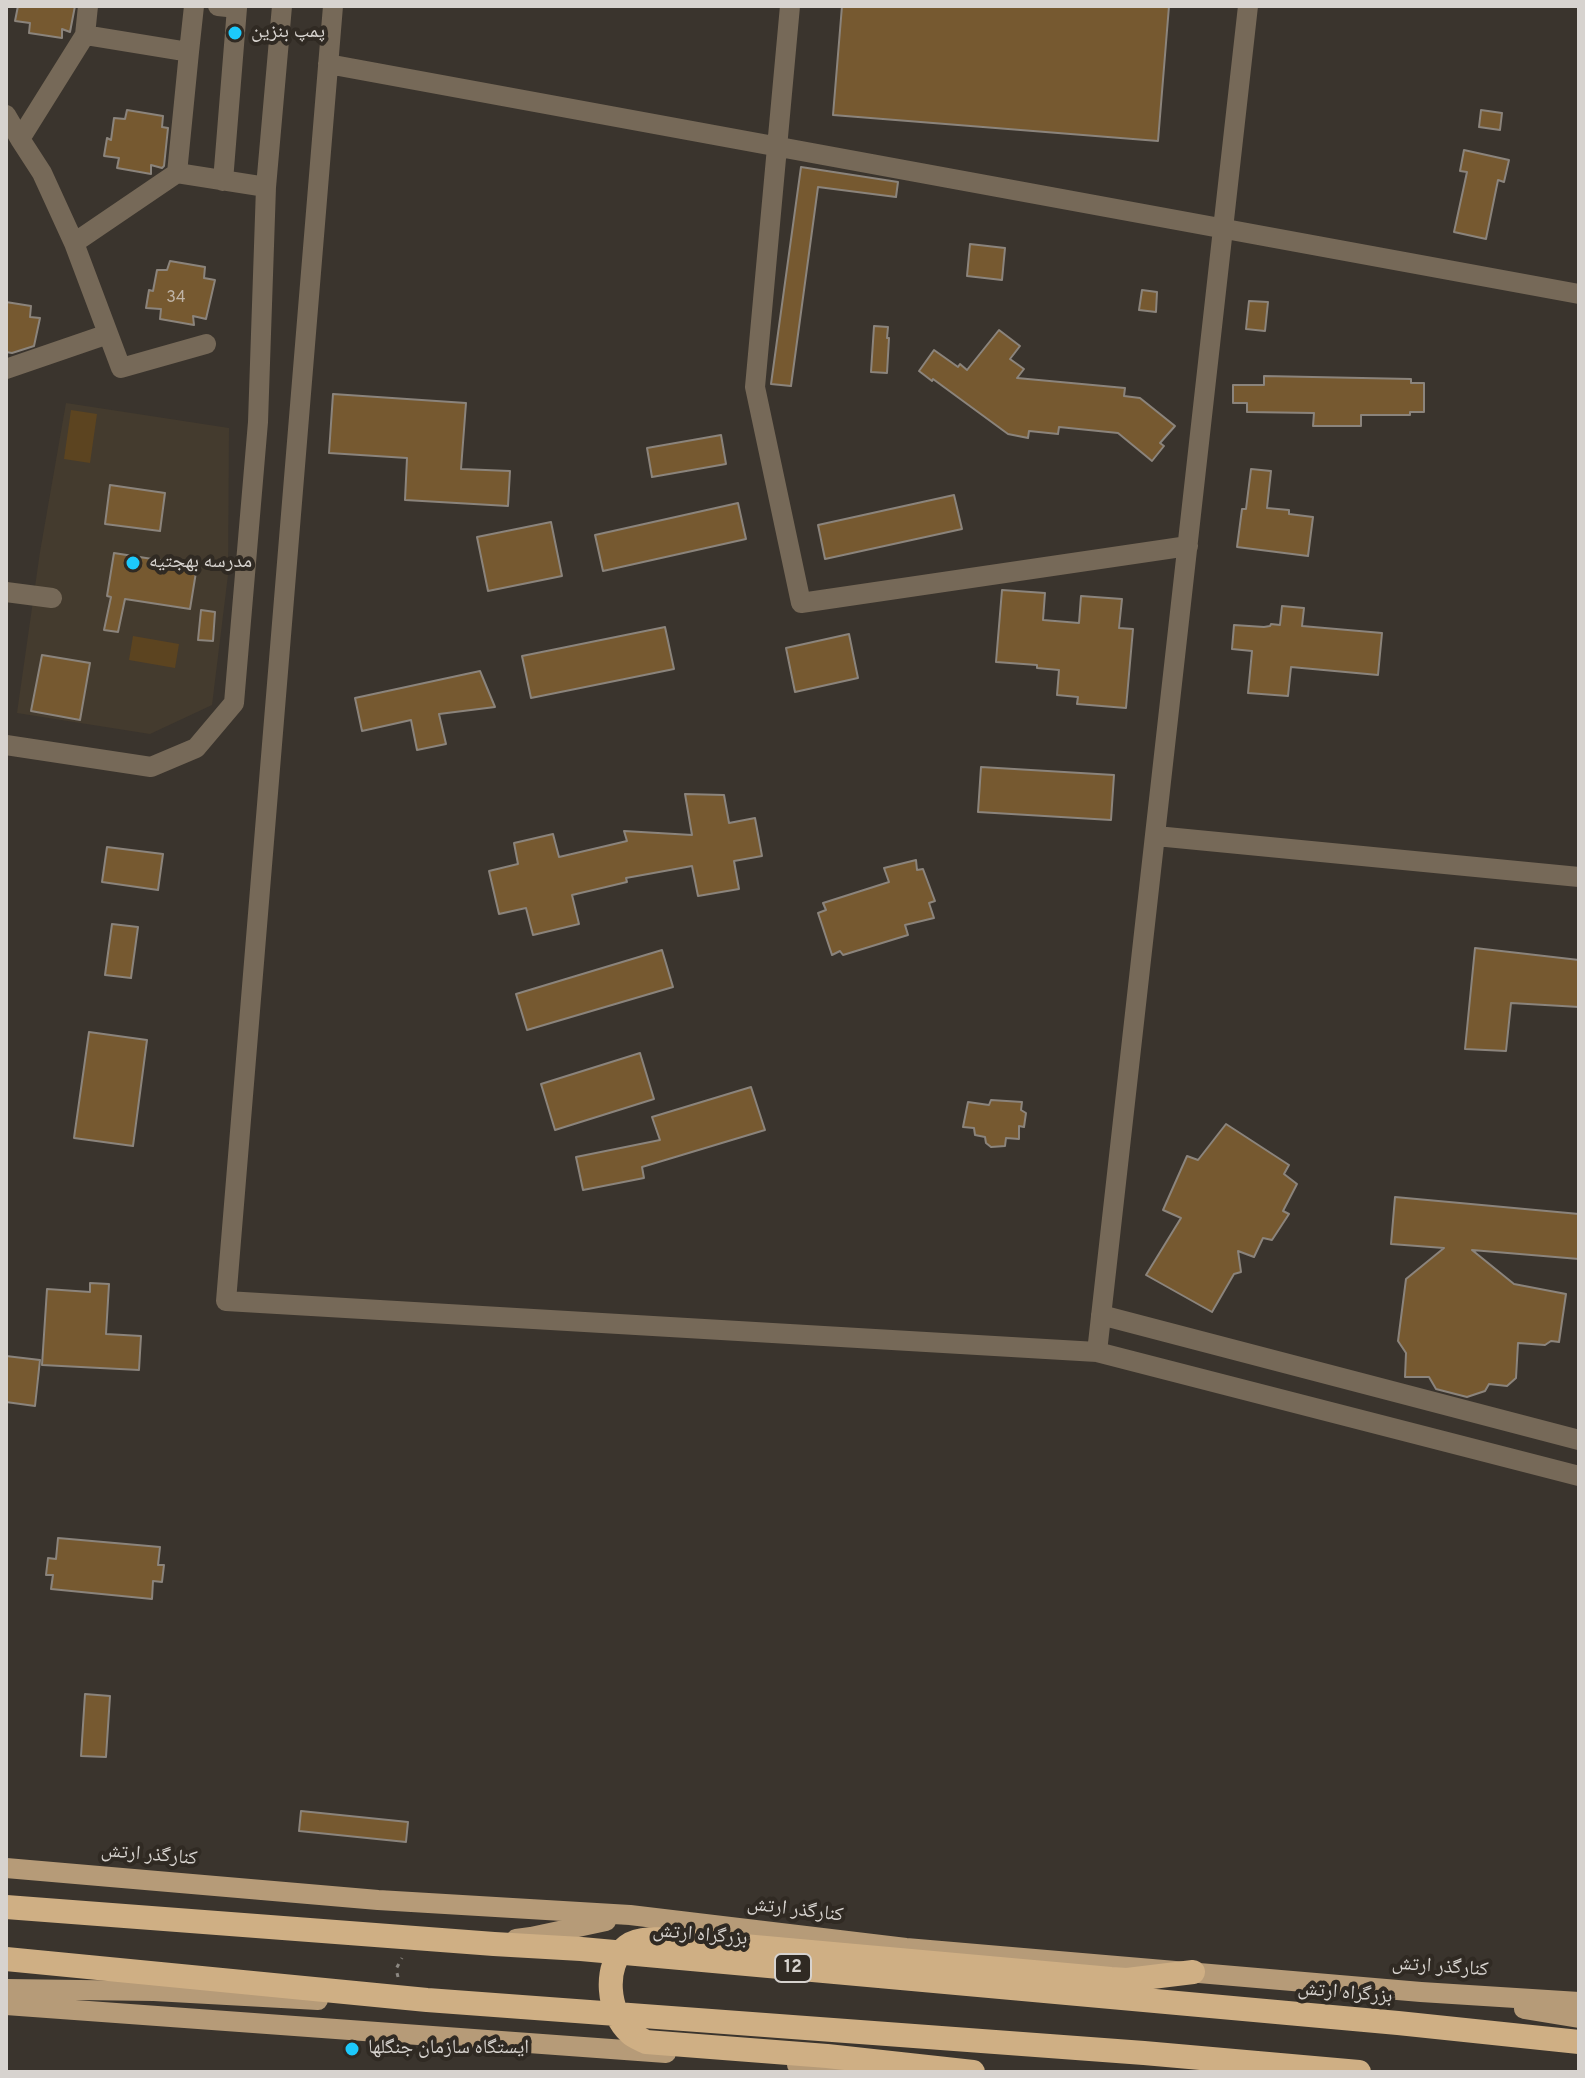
<!DOCTYPE html>
<html>
<head>
<meta charset="utf-8">
<style>
	body { margin:0 }
	#map { position:relative; width:1585px; height:2078px; overflow:hidden; background:#3a342d; font-family:Overpass,sans-serif }
	canvas { display:block }
	.frame { position:absolute; inset:0; border:8px solid #d7d3cf; pointer-events:none }
</style>
</head>
<body>
<div id="map">
<canvas width="1585" height="2078"></canvas>
<div class="frame"></div>
</div>
<script>
const c = document.querySelector('canvas').getContext('2d');
c.lineJoin = 'round';
function fill(path, color) {
  c.fillStyle = color;
  c.fill(path, 'evenodd');
}
function trace(path, color, width, dash) {
  c.strokeStyle = color;
  c.lineWidth = width;
  c.lineCap = dash ? 'butt' : 'round';
  c.setLineDash(dash || []);
  c.stroke(path);
}
function write(font, color, halo, rows, align = 'center') {
  c.font = font + ' Overpass,"Noto Naskh Arabic",sans-serif';
  c.lineWidth = 8;
  c.setLineDash([]);
  c.textBaseline = 'middle';
  c.strokeStyle = halo;
  c.fillStyle = color;
  for (const [text, x, y, turn = 0] of rows) {
    c.save();
    c.translate(x, y);
    c.rotate((+turn || 0) * Math.PI / 180);
    c.textAlign = isNaN(turn) ? turn : align;
    if (halo) c.strokeText(text, 0, 0);
    c.fillText(text, 0, 0);
    c.restore();
  }
}
const built = new Path2D(`
	M 66,403 L 229,428 L 228,575 L 212,705 L 150,734 L 17,713 L 40,552 Z`);
const green = new Path2D(`
	M 71,410 L 97,414 L 90,463 L 64,459 Z
	M 133,636 L 179,644 L 175,668 L 129,660 Z`);
const building = new Path2D(`
	M 18,6 L 75,6 L 70,32 L 62,29 L 62,38 L 29,33 L 30,23 L 15,21 Z
	M 842,6 L 1169,6 L 1158,141 L 833,115 Z
	M 127,110 L 163,116 L 162,127 L 168,128 L 164,166 L 162,168 L 151,165 L 151,174 L 117,168 L 119,158 L 104,156 L 107,138 L 111,140 L 114,118 L 125,119 Z
	M 1481,110 L 1502,113 L 1500,130 L 1479,127 Z
	M 1464,150 L 1509,160 L 1504,182 L 1498,180 L 1486,239 L 1454,232 L 1467,172 L 1460,171 Z
	M 801,167 L 898,182 L 896,197 L 818,187 L 791,386 L 771,384 Z
	M 970,244 L 1005,248 L 1002,280 L 967,276 Z
	M 170,261 L 205,267 L 204,278 L 215,280 L 206,319 L 193,316 L 194,325 L 160,319 L 161,309 L 146,308 L 149,290 L 153,291 L 157,270 L 167,270 Z
	M 1142,290 L 1157,292 L 1156,312 L 1139,310 Z
	M 1249,301 L 1268,302 L 1265,331 L 1246,329 Z
	M 6,302 L 31,306 L 30,317 L 40,318 L 34,346 L 12,353 L 6,352 Z
	M 874,326 L 888,327 L 887,338 L 889,338 L 887,373 L 871,372 Z
	M 999,330 L 1020,346 L 1010,359 L 1024,369 L 1017,378 L 1125,388 L 1124,396 L 1140,398 L 1175,426 L 1160,443 L 1164,446 L 1152,461 L 1118,433 L 1059,427 L 1058,434 L 1029,431 L 1028,438 L 1008,434 L 933,379 L 932,381 L 919,371 L 934,350 L 958,367 L 960,364 L 967,370 Z
	M 1264,376 L 1411,379 L 1411,383 L 1424,383 L 1424,412 L 1410,412 L 1410,415 L 1361,415 L 1361,426 L 1313,426 L 1314,413 L 1247,412 L 1247,403 L 1233,403 L 1233,385 L 1264,385 Z
	M 333,394 L 466,403 L 461,469 L 510,471 L 508,506 L 405,500 L 407,458 L 329,453 Z
	M 721,435 L 726,464 L 652,477 L 647,448 Z
	M 1251,469 L 1271,471 L 1267,508 L 1289,510 L 1289,514 L 1313,517 L 1308,556 L 1237,547 L 1242,509 L 1246,509 Z
	M 110,485 L 165,493 L 160,531 L 105,524 Z
	M 954,495 L 962,529 L 825,559 L 818,525 Z
	M 738,503 L 746,539 L 603,571 L 595,535 Z
	M 551,522 L 562,576 L 488,591 L 477,537 Z
	M 114,553 L 197,566 L 190,609 L 125,599 L 118,632 L 104,630 L 111,597 L 107,596 Z
	M 1002,590 L 1045,593 L 1043,620 L 1079,623 L 1081,596 L 1122,599 L 1119,628 L 1133,629 L 1126,708 L 1077,704 L 1078,697 L 1057,695 L 1059,670 L 1037,668 L 1037,665 L 996,662 Z
	M 1282,606 L 1304,608 L 1302,626 L 1382,633 L 1378,675 L 1291,667 L 1288,696 L 1248,693 L 1252,651 L 1232,649 L 1234,625 L 1264,627 L 1270,626 L 1271,624 L 1280,625 Z
	M 201,610 L 215,612 L 213,641 L 198,640 Z
	M 665,627 L 674,669 L 531,698 L 522,656 Z
	M 849,634 L 858,678 L 795,692 L 786,648 Z
	M 42,655 L 90,663 L 80,720 L 31,711 Z
	M 480,671 L 495,707 L 439,714 L 446,744 L 417,750 L 411,720 L 362,731 L 355,698 Z
	M 981,767 L 1114,775 L 1111,820 L 978,812 Z
	M 685,794 L 724,795 L 729,823 L 755,818 L 762,856 L 734,861 L 739,889 L 698,896 L 692,866 L 626,878 L 627,882 L 572,895 L 579,924 L 533,935 L 526,908 L 499,914 L 489,871 L 518,864 L 514,843 L 553,834 L 559,857 L 627,841 L 624,831 L 692,835 Z
	M 107,847 L 163,854 L 158,890 L 102,882 Z
	M 916,860 L 917,870 L 923,869 L 935,901 L 929,903 L 934,918 L 905,925 L 908,935 L 843,955 L 840,951 L 832,955 L 818,913 L 826,910 L 823,903 L 889,882 L 884,868 Z
	M 112,924 L 138,927 L 131,978 L 105,975 Z
	M 1475,948 L 1579,960 L 1579,1007 L 1511,1003 L 1506,1051 L 1465,1049 Z
	M 662,950 L 673,987 L 527,1030 L 516,994 Z
	M 89,1032 L 147,1040 L 133,1146 L 74,1138 Z
	M 640,1053 L 654,1099 L 555,1130 L 541,1084 Z
	M 751,1087 L 765,1130 L 642,1167 L 644,1178 L 583,1190 L 576,1157 L 660,1140 L 652,1117 Z
	M 991,1100 L 1022,1102 L 1021,1110 L 1026,1113 L 1024,1127 L 1019,1126 L 1019,1139 L 1006,1138 L 1005,1146 L 991,1147 L 986,1143 L 985,1137 L 975,1135 L 974,1128 L 963,1127 L 968,1102 L 989,1105 Z
	M 1226,1124 L 1289,1165 L 1284,1174 L 1297,1184 L 1283,1211 L 1289,1214 L 1272,1240 L 1263,1238 L 1254,1257 L 1238,1251 L 1241,1272 L 1234,1274 L 1212,1312 L 1146,1275 L 1181,1218 L 1163,1210 L 1187,1156 L 1198,1160 Z
	M 1395,1197 L 1579,1214 L 1579,1259 L 1472,1250 L 1514,1284 L 1566,1294 L 1559,1342 L 1551,1341 L 1545,1345 L 1518,1343 L 1516,1378 L 1507,1386 L 1489,1384 L 1485,1391 L 1467,1397 L 1436,1389 L 1429,1377 L 1405,1377 L 1406,1353 L 1398,1341 L 1406,1279 L 1444,1248 L 1391,1244 Z
	M 90,1283 L 109,1284 L 106,1334 L 141,1336 L 139,1370 L 42,1365 L 47,1289 L 90,1292 Z
	M 6,1356 L 40,1360 L 35,1406 L 6,1402 Z
	M 58,1538 L 160,1547 L 158,1565 L 164,1565 L 162,1582 L 153,1581 L 152,1599 L 51,1589 L 53,1575 L 46,1575 L 48,1558 L 56,1559 Z
	M 85,1694 L 110,1696 L 106,1757 L 81,1756 Z
	M 301,1811 L 408,1822 L 406,1842 L 299,1831 Z`);
const path = new Path2D(`
	M 398,1977 L 396,1969 L 402,1958`);
const minor = new Path2D(`
	M 218,6 L 237,8 L 223,181
	M 333,6 L 226,1301 L 1097,1352 L 1579,1476
	M 790,6 L 755,387 L 801,603 L 1188,546
	M 85,35 L 189,52 L 177,173
	M 189,52 L 194,6
	M 328,64 L 1579,294
	M 6,115 L 20,139
	M 74,243 L 42,173 L 20,139 L 85,35 L 88,6
	M 206,344 L 121,368 L 74,243 L 177,173 L 266,187
	M 6,369 L 108,334
	M 6,592 L 52,598
	M 6,745 L 151,767 L 196,748 L 234,703 L 258,422 L 266,187 L 282,6
	M 1156,836 L 1579,877
	M 1101,1315 L 1579,1440
	M 1097,1352 L 1248,6`);
const major = new Path2D(`
	M 6,1868 L 378,1900 L 630,1915 L 906,1948 L 1421,1992 L 1579,2002
	M 516,1939 L 531,1937 L 606,1921
	M 6,1989 L 154,1991 L 318,2000
	M 6,2005 L 666,2053
	M 1524,2009 L 1579,2018
	M 797,2065 L 861,2072`);
const highway = new Path2D(`
	M 6,1907 L 494,1944 L 581,1949 L 1398,2023 L 1579,2042
	M 6,1959 L 427,2000 L 1144,2053 L 1359,2072
	M 973,2072 L 827,2056 L 646,2042 C 641,2039 634,2037 630,2033 C 608,2014 602,1965 627,1946 C 640,1937 662,1939 677,1940 L 1111,1979 L 1127,1980 L 1193,1972`);
const markers = [
	[235,33,8,"#1cc9fc"],
	[133,563,8,"#1cc9fc"],
	[352,2049,8,"#1cc9fc"]
];
const numberNames = [
	["34",176,299]
];
const shields = [
	[793,1968,36]
];
const shieldNames = [
	["12",793,1968]
];
const poiNames = [
	["پمپ بنزین",251,33],
	["مدرسه بهجتیه",149,563],
	["ایستگاه سازمان جنگلها",368,2049]
];
const streetNames = [
	["کنارگذر ارتش",149,1856,5],
	["کنارگذر ارتش",795,1911,7],
	["بزرگراه ارتش",700,1936,5],
	["کنارگذر ارتش",1440,1968,4],
	["بزرگراه ارتش",1345,1994,5]
];
fill(built, '#443b2e');
fill(green, '#5c4420');
fill(building, '#765930');
trace(building, '#8b847c', 2);
trace(path, '#8c8882', 3, [4, 6]);
trace(minor, '#766958', 20);
trace(major, '#b69b78', 20);
trace(highway, '#cfaf84', 24);
for (const [x, y, r, color] of markers) {
  const dot = new Path2D();
  dot.arc(x, y, r, 0, 2 * Math.PI);
  c.fillStyle = color;
  c.fill(dot);
  trace(dot, '#302a23', 3);
}
write('16px', '#bfb4a7', null, numberNames);
for (const [x, y, w] of shields) {
  const box = new Path2D();
  box.roundRect(x - w / 2, y - 14, w, 28, 6);
  c.fillStyle = '#302a23';
  c.fill(box);
  trace(box, '#d7d3cf', 2);
}
write('bold 18px', '#d7d3cf', null, shieldNames);
write('20px', '#d7d3cf', '#302a23', poiNames, 'left');
write('20px', '#d7d3cf', '#302a23', streetNames);
</script>
</body>
</html>
